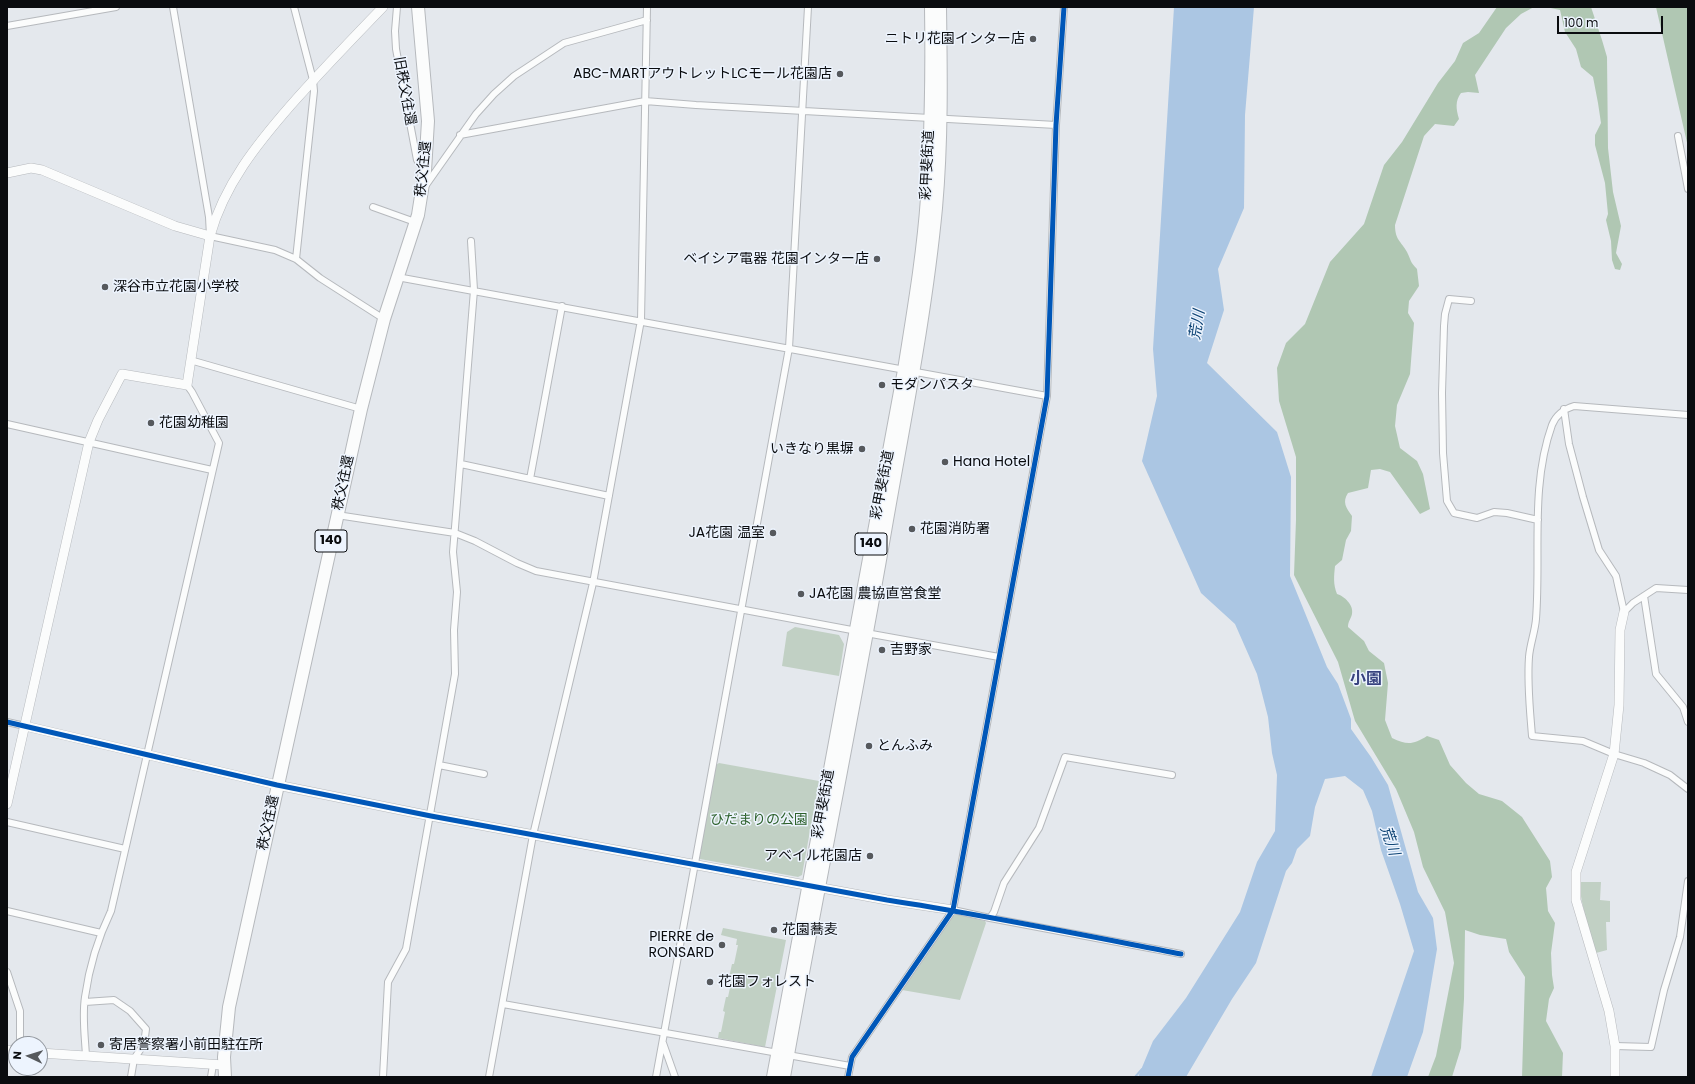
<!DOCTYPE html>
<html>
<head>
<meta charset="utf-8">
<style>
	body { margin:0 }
	#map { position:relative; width:1695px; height:1084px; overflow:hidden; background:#e4e8ed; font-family:Poppins,sans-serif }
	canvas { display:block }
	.frame { position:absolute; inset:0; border:8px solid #0a0c0f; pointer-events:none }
	.north { position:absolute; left:8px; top:1036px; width:40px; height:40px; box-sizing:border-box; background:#edf4fe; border:1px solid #92979e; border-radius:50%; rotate:274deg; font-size:11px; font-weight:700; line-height:16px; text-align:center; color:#0a0c0f }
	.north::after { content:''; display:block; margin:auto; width:14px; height:18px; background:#56595d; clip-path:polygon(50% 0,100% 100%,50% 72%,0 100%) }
	.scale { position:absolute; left:1557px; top:16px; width:106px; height:18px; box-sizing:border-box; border:2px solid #0a0c0f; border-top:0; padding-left:5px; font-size:12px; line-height:14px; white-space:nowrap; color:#0a0c0f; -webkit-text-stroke:3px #edf4fe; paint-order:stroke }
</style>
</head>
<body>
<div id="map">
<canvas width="1695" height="1084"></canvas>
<div class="frame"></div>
<div class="north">N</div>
<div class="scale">100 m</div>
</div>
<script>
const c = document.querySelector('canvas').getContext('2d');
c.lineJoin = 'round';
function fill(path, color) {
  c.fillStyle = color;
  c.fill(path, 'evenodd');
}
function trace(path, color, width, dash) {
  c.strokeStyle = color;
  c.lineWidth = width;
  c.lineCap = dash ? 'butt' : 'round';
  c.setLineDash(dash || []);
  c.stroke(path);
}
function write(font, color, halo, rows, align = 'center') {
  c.font = font + ' Poppins,"Noto Sans JP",sans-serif';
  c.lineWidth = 3;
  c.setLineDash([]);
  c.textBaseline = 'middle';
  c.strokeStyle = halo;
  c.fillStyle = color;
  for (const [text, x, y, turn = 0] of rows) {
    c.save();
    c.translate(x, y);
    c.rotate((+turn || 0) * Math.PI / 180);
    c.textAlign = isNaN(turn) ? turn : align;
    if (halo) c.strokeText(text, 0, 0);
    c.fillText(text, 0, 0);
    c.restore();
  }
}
const green = new Path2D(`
	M 795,627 L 839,635 L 844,644 L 839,676 L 782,666 L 787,632 Z
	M 719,763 L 819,781 L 802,875 L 798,877 L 700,859 L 699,856 L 716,765 Z
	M 1581,882 L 1601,882 L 1600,900 L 1610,901 L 1610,922 L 1606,922 L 1607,950 L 1596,953 C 1593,940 1576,891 1581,882 Z
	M 956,914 L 985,921 L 986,923 L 960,1000 L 902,990 L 953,916 Z
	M 723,928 L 786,940 L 765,1047 L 718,1038 L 719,1032 L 721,1032 L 725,1012 L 723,1011 L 726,997 L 728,997 L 731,983 L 728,982 L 732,964 L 734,964 L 738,945 L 736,945 L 737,939 L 721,935 Z`);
const forest = new Path2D(`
	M 1497,7 L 1534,7 L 1521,14 L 1506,28 L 1475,75 L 1479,93 L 1468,92 L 1461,93 C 1455,101 1456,109 1459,119 L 1454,126 L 1435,124 L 1424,136 L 1395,225 C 1395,240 1401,241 1407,252 C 1411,260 1410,262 1417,269 L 1419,286 L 1409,301 L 1408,313 L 1414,323 L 1410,374 L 1397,405 L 1395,426 L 1400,448 L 1417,461 L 1423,474 L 1430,509 L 1420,514 L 1390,472 L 1380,469 L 1371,470 L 1368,488 L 1348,493 C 1342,502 1346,508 1352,516 L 1351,531 L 1346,540 L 1342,560 L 1335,566 C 1334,576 1333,584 1337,594 C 1344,596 1354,605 1352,614 C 1351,619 1348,621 1348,627 L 1364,641 L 1369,651 L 1384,663 L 1388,683 L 1385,720 L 1392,738 C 1407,745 1413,745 1427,736 L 1439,740 L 1450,765 L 1466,783 L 1479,794 L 1502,801 L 1522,817 L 1550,861 L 1552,877 L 1546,888 L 1548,911 L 1555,923 L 1551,953 L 1552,975 L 1554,988 L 1549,999 L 1546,1021 L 1563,1053 L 1562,1077 L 1522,1077 L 1525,977 L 1509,952 L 1506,939 L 1480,935 L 1465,930 L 1464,999 L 1461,1048 L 1452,1077 L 1428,1077 L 1436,1056 L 1454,963 L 1445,912 L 1423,867 L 1414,832 L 1396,789 L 1355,721 L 1338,662 L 1294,575 L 1296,520 L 1296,457 L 1279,401 L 1277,368 L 1286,343 L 1305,324 L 1330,262 L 1364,224 L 1384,165 L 1402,142 L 1438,83 L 1455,61 L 1463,43 L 1479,33 Z
	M 1546,7 L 1591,7 L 1602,40 L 1607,57 L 1608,148 L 1613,192 L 1621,226 L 1616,253 L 1622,264 L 1620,270 L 1615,269 L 1612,260 L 1611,241 L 1606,220 L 1608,214 L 1605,183 L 1595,145 L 1595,135 L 1601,123 L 1598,103 L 1593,77 L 1581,67 L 1576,49 L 1565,32 L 1560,10 Z
	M 1656,7 L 1688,7 L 1688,147 Z`);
const water = new Path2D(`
	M 1174,7 L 1254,7 L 1245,115 L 1244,208 L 1218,269 L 1224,310 L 1207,363 L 1277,432 L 1291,477 L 1290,576 L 1327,667 L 1338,684 L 1351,719 L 1351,729 L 1371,757 L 1388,785 L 1418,892 L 1433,918 L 1437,949 L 1423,1032 L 1407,1077 L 1371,1077 L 1414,951 L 1400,904 L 1381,850 L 1372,811 L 1363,790 L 1345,776 L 1325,779 L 1315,807 L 1310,836 L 1297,849 L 1292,863 L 1286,871 L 1256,963 L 1232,999 L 1186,1077 L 1138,1077 L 1153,1041 L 1186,998 L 1240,912 L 1257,862 L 1275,831 L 1277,775 L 1272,753 L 1268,717 L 1257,674 L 1235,624 L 1201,593 L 1142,461 L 1157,396 L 1153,349 Z`);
const stream = new Path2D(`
	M 1135,1077 L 1142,1069`);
const street = new Path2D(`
	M 173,7 L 209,217 L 210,236 L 275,250 L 296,259 L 320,278 L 384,319
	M 294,7 L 313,80 L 314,91 L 296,259
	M 397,7 L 395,31 L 396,49 L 417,160 L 424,170
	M 7,26 L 116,7
	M 460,135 L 645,101 L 696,105 L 1056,125
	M 1678,136 L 1688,189
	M 426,185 L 476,114 L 494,94 L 514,76 L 564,43 L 647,20
	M 373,207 L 415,222
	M 397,277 L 1047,396
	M 1471,301 L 1449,299 L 1445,314 L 1444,326 L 1442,393 L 1443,453 L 1447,501 L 1454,513 L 1477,518 L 1494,512 L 1507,513 L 1538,520
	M 190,360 L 361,409
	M 1564,409 L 1569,444 L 1583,497 L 1599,550 L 1616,576 L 1624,612
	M 1688,415 L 1574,406 C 1564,409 1556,415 1552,425 C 1530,486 1541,555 1536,619 C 1535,632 1530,644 1529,657 C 1527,684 1530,710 1532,736 L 1583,741 L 1614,754 L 1644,763 L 1670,775 L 1688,789
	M 7,424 L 212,470
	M 461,464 L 609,496
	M 530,479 L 562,306
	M 337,515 L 455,533 L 475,541 L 517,563 L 536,571 L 857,631
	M 1644,596 L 1656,674 L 1683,707 L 1688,722
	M 1624,612 L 1633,603 L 1656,588 L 1688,590
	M 866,633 L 999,657
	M 7,722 L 25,726
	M 439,765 L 484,774
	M 7,822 L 125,849
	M 953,910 L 990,918 L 1181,954
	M 7,911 L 101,933
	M 990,918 L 994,912 L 1004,883 L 1039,828 L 1065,757 L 1172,775
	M 7,972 L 20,1011 L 20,1044
	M 85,1002 L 114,1000 L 130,1011 L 146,1029 L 144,1044 L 134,1059 L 131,1077
	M 503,1004 L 778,1053
	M 663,1043 L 675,1077
	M 1615,1046 L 1651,1047 L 1664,990 L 1680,937 L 1688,881
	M 788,1055 L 850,1066
	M 86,1056 C 85,1037 82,1016 85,997 C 89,968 98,938 111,911 L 219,443 L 192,392 L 187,385
	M 211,1077 L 213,1065
	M 383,1077 L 388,982 L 406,949 L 455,674 L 454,630 L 457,592 L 453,552 L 474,290 L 471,241
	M 489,1077 L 533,835 L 593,583 L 641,320 L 647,7
	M 656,1077 L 789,348 L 808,7
	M 848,1077 L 852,1057 L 953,910 L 1047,396 L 1056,125 L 1064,7`);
const secondary = new Path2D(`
	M 7,173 L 31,168 L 42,170 L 175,226 L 210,236
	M 25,726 L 277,785 L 431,816 L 887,900 L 953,910
	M 7,804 L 89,442 L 98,420 L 122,374 L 187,385 L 210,236 C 224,185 257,144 291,105 C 321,71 352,39 383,7
	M 7,1050 L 16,1051
	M 40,1053 L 224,1065
	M 1615,1077 L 1615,1046 L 1609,1011 L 1576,900 L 1576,872 L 1614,754 L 1619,705 L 1620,630 L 1624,612`);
const highway = new Path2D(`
	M 225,1077 L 224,1057 L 229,1007 L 361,409 L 384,319 L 418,215 L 425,171 L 428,121 L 418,7
	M 773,1077 L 904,370 C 913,313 923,256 927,198 C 931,134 932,71 931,7
	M 784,1077 C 817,891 855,706 887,520 C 905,417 926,313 936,208 C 942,141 941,74 940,7`);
const cycleway = new Path2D(`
	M 7,722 L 277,785 L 431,816 L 887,900 C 985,915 1083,935 1181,954
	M 848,1077 L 852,1057 L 953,910 L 1047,396 L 1056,125 L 1064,7`);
const markers = [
	[1033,39,4,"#56595d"],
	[840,74,4,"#56595d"],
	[877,259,4,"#56595d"],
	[105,287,4,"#56595d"],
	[882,385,4,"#56595d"],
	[151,423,4,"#56595d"],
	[862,449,4,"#56595d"],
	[945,462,4,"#56595d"],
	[912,529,4,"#56595d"],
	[773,533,4,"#56595d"],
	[801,594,4,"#56595d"],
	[882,650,4,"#56595d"],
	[869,746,4,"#56595d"],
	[870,856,4,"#56595d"],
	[774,930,4,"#56595d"],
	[722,945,4,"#56595d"],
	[710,982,4,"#56595d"],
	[101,1045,4,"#56595d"]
];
const shields = [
	[331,541,32],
	[871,544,32]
];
const shieldNames = [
	["140",331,541],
	["140",871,544]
];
const poiNames = [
	["ニトリ花園インター店",1025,39,"right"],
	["ABC-MARTアウトレットLCモール花園店",832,74,"right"],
	["ベイシア電器 花園インター店",869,259,"right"],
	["深谷市立花園小学校",113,287],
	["モダンパスタ",890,385],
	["花園幼稚園",159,423],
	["いきなり黒塀",854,449,"right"],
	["Hana Hotel",953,462],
	["花園消防署",920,529],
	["JA花園 温室",765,533,"right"],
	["JA花園 農協直営食堂",809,594],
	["吉野家",890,650],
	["とんふみ",877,746],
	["アベイル花園店",862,856,"right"],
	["花園蕎麦",782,930],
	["PIERRE de",714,937,"right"],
	["RONSARD",714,953,"right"],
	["花園フォレスト",718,982],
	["寄居警察署小前田駐在所",109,1045]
];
const streetNames = [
	["旧秩父往還",404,91,80],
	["彩甲斐街道",928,165,-87],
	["秩父往還",424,169,-84],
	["秩父往還",344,483,-78],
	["彩甲斐街道",883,485,-79],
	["彩甲斐街道",824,804,-80],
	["秩父往還",269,823,-78]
];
const parkNames = [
	["ひだまりの公園",759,820]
];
const waterNames = [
	["荒川",1198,325,-81],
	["荒川",1389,841,71]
];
const quarterNames = [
	["小園",1366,680]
];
fill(green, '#c1d0c4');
fill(forest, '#b0c7b3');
fill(water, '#abc6e3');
trace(stream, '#abc6e3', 2);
trace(street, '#b6b9bd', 8);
trace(secondary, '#b6b9bd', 10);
trace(highway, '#b6b9bd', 14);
trace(street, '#fbfcfc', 6);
trace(secondary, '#fbfcfc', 9);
trace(highway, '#fbfcfc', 12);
trace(cycleway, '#0057b8', 5);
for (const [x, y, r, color] of markers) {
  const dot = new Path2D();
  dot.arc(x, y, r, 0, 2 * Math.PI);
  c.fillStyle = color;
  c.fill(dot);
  trace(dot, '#edf4fe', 1.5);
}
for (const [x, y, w] of shields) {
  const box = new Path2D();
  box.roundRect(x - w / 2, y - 11, w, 22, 3);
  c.fillStyle = '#edf4fe';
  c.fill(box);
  trace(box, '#0a0c0f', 1);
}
write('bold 13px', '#0a0c0f', null, shieldNames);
write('14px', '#0a0c0f', '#edf4fe', poiNames, 'left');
write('14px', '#0a0c0f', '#edf4fe', streetNames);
write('14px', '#2d612b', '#edf4fe', parkNames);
write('italic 15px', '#0f4576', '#edf4fe', waterNames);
write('bold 16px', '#38437f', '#edf4fe', quarterNames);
</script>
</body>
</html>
